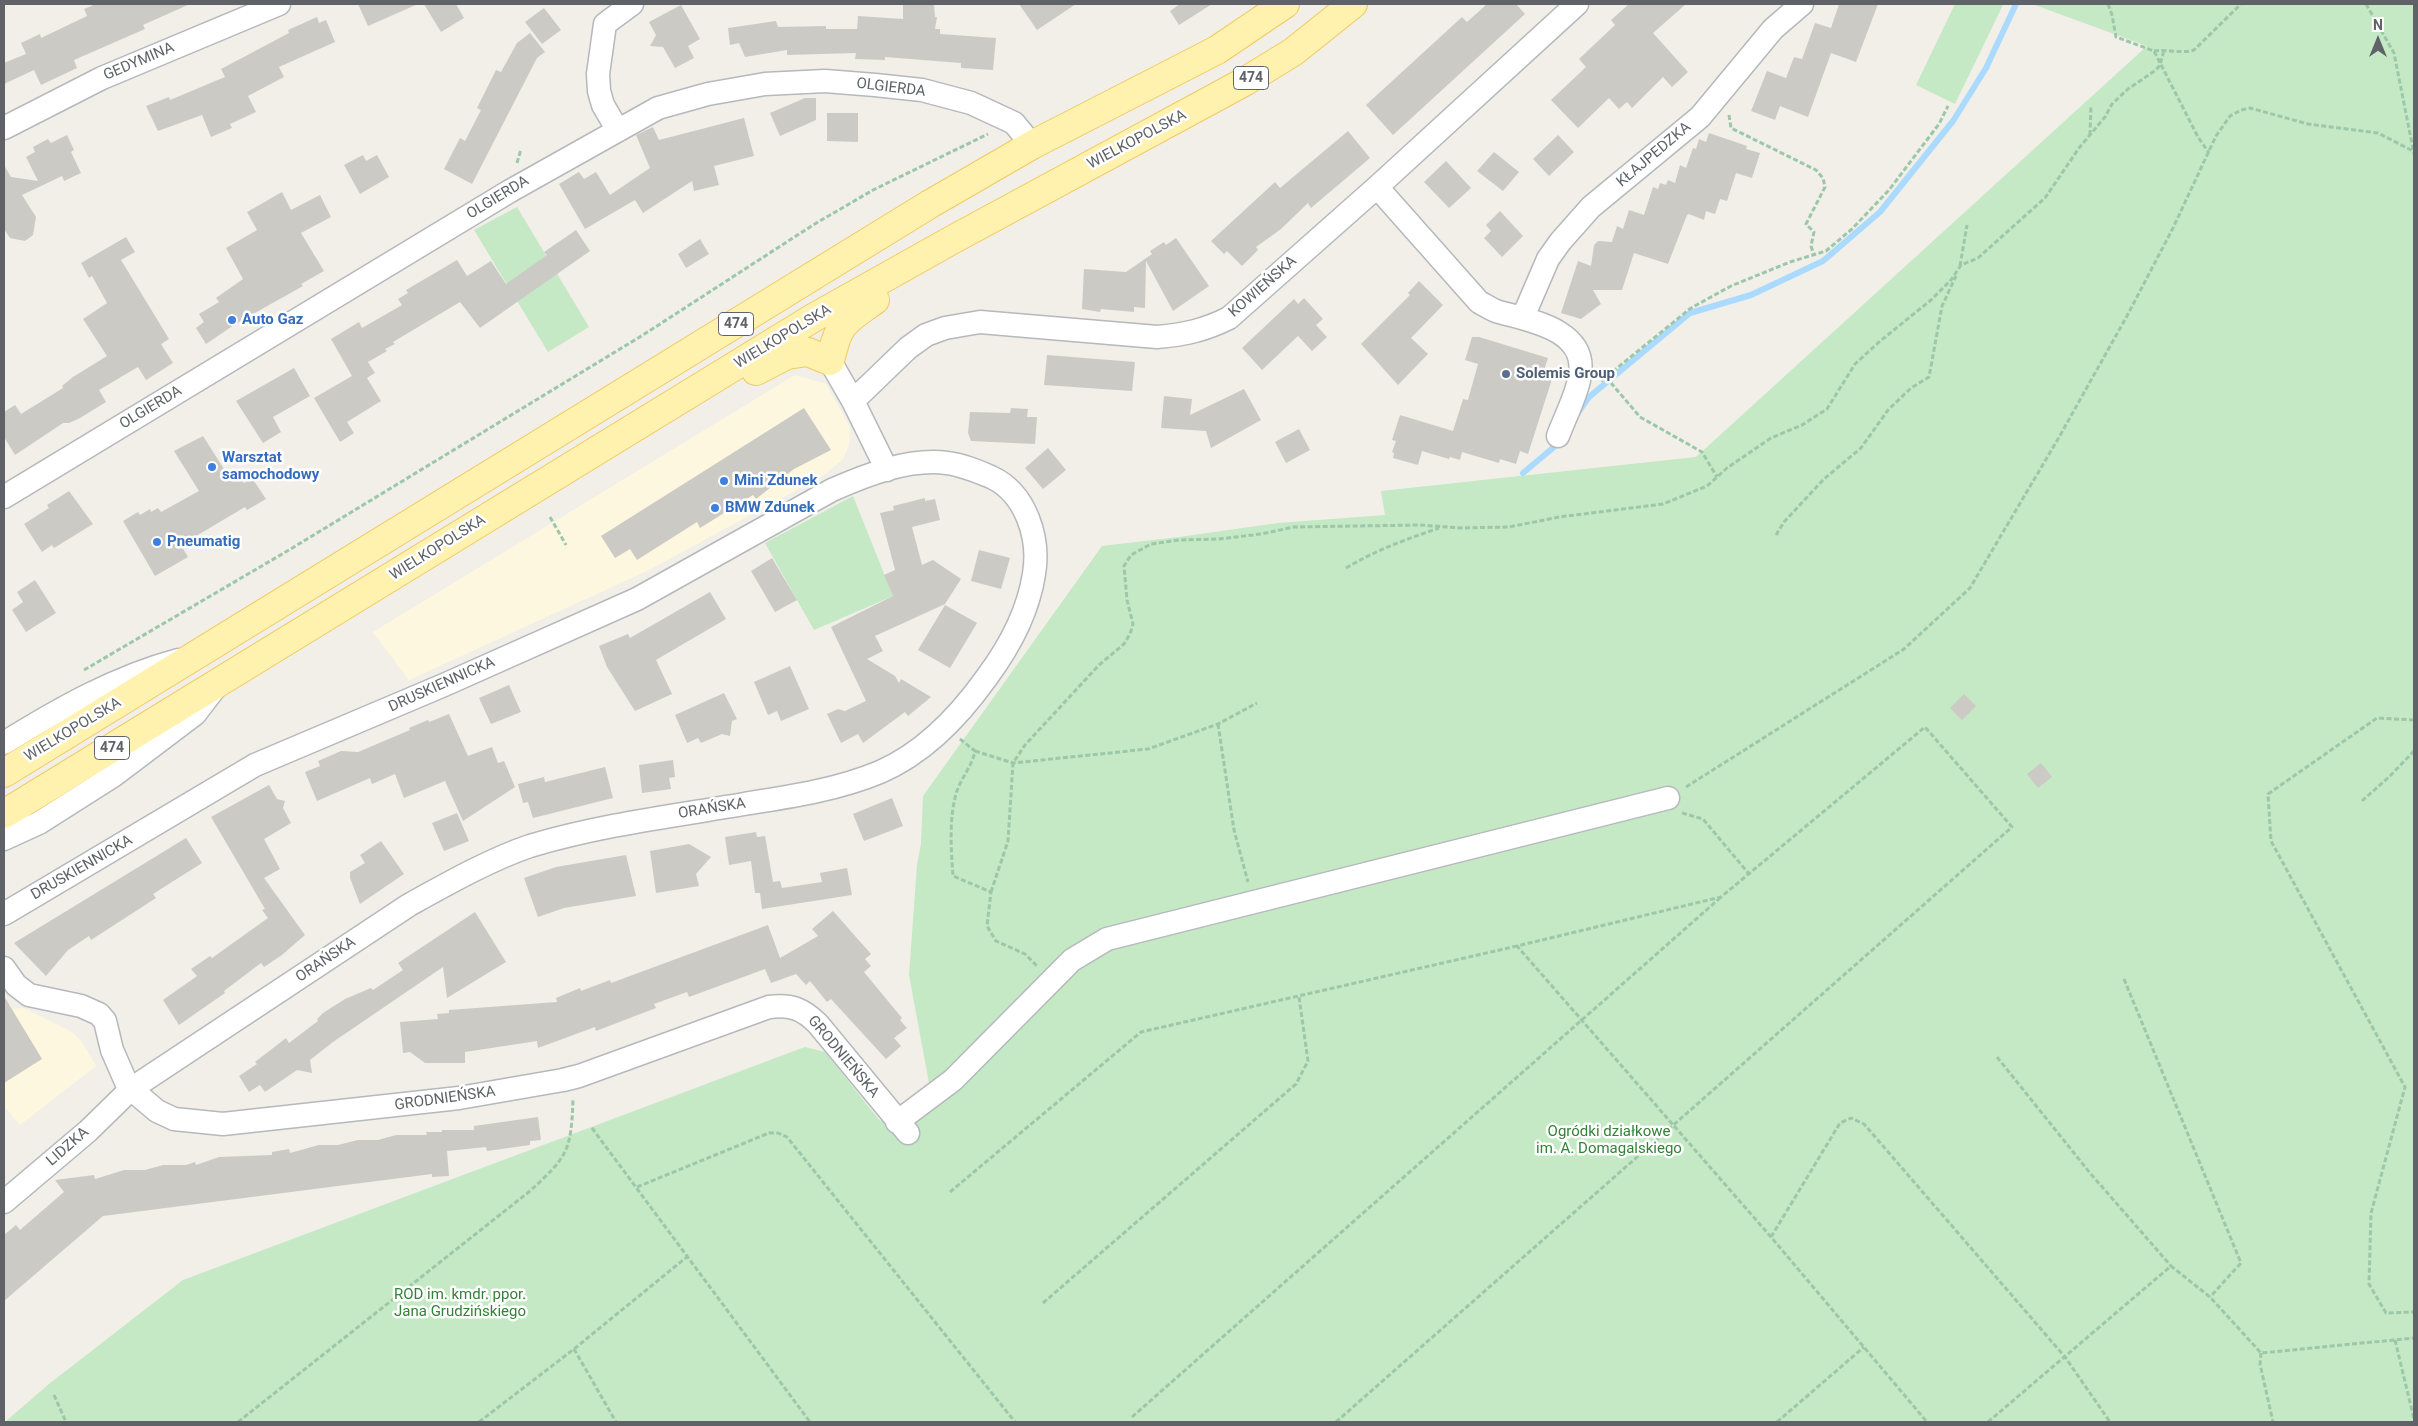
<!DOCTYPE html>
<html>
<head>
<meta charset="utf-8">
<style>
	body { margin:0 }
	#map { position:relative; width:2418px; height:1426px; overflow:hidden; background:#f1efe8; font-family:Roboto,sans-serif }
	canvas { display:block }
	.frame { position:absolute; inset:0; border:5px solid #5f6368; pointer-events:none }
	.north { position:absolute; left:2353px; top:15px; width:50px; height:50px; -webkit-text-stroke:4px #fff; paint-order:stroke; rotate:0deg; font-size:14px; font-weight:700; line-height:20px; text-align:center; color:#5f6368 }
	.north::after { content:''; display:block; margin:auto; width:18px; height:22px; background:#5f6368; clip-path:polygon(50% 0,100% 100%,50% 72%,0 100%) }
</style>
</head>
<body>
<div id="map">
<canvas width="2418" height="1426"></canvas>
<div class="frame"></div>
<div class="north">N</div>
</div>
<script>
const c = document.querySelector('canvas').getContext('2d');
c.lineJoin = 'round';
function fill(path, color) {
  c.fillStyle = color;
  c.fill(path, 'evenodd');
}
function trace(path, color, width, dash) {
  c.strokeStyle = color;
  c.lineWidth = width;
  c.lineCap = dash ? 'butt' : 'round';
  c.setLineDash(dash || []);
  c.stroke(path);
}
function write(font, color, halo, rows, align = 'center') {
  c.font = font + ' Roboto,sans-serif';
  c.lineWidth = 5;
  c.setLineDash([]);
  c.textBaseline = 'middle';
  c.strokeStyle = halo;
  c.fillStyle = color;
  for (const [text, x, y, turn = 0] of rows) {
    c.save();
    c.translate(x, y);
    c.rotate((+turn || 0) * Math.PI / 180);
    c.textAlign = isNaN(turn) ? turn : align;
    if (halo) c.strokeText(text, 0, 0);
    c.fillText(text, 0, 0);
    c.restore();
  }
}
const commercial = new Path2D(`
	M 795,375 L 826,384 L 850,427 L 849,445 L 843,459 L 824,475 L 649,570 L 409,680 L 373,632 Z
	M 4,999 L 10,1009 L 24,1008 L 72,1032 L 82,1042 L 96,1066 L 20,1125 L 4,1106 Z`);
const green = new Path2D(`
	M 1955,4 L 2003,5 L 1955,104 L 1916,85 Z
	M 2032,4 L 2414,4 L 2414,1422 L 5,1422 L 49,1384 L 183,1280 L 805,1047 L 825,1052 L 880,1121 L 929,1083 L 909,975 L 917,865 L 921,844 L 923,796 L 1102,546 L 1179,537 L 1278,523 L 1385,515 L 1381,491 L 1696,457 L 2147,46 Z
	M 517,207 L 589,327 L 548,352 L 474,230 Z
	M 853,496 L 893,596 L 814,630 L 765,543 Z`);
const stream = new Path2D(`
	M 1577,414 L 1589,397 L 1690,313 L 1751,295 L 1823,261 L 1880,212 L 1953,121 L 1986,68 L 2016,4
	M 1523,473 L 1560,442`);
const building = new Path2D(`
	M 96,4 L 190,4 L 143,25 L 145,29 L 74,60 L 77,68 L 41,85 L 34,70 L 4,84 L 4,63 L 26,54 L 21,43 L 40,34 L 41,38 L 87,16 L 84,9 Z
	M 358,4 L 418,4 L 368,26 Z
	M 424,4 L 456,4 L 464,18 L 441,32 Z
	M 903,4 L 934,4 L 935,17 L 937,17 L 935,29 L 940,29 L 940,34 L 996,38 L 993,70 L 961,68 L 961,63 L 885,57 L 885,60 L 855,59 L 856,53 L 787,55 L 787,50 L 745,57 L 739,43 L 730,45 L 728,28 L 776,21 L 778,27 L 826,26 L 826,29 L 857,29 L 858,16 L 903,19 Z
	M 1019,4 L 1076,4 L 1037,30 Z
	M 1180,4 L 1212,4 L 1179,25 L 1170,11 Z
	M 1487,4 L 1516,4 L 1525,14 L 1393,135 L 1366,105 L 1462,17 L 1467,22 Z
	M 1629,4 L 1686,4 L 1653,33 L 1688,72 L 1672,87 L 1663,77 L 1632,108 L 1627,102 L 1619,109 L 1609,98 L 1578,128 L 1551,100 L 1586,67 L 1579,59 L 1615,25 L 1611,20 Z
	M 1839,4 L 1878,4 L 1856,62 L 1831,53 L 1808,117 L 1780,106 L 1775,120 L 1751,111 L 1767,71 L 1786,78 L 1794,57 L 1802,59 L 1815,23 L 1831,28 Z
	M 681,5 L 700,39 L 688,46 L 694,58 L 675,68 L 663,47 L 650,46 L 656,35 L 649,22 Z
	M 544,8 L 561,30 L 542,44 L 525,22 Z
	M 317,17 L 319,23 L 326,20 L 335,42 L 279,67 L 284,77 L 248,96 L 256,112 L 230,124 L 232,128 L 211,137 L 202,115 L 158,131 L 146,106 L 169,97 L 170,100 L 225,77 L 221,69 L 289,33 L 288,30 Z
	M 530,33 L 545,52 L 537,58 L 472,184 L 444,169 L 460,138 L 465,141 L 481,110 L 477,108 L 496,70 L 501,72 L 517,43 Z
	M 805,98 L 816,98 L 816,120 L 780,136 L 770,113 Z
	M 827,113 L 858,113 L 858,142 L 827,141 Z
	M 744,118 L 754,156 L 714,166 L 719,185 L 694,191 L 692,181 L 643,213 L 635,200 L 585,229 L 559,184 L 579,172 L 584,179 L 596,172 L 610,195 L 650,168 L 636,135 L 653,127 L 659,140 Z
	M 1348,131 L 1370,158 L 1311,208 L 1308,203 L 1281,229 L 1256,247 L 1258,250 L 1242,266 L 1227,251 L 1224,254 L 1211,241 L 1275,182 L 1280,188 Z
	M 1709,133 L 1747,146 L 1746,149 L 1760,153 L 1752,178 L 1736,173 L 1727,201 L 1720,199 L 1715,214 L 1706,211 L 1704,220 L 1689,214 L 1687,215 L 1668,264 L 1634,253 L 1622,290 L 1593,290 L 1601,304 L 1581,319 L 1561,313 L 1578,261 L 1591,266 L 1594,245 L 1598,241 L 1612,242 L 1617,226 L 1623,229 L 1629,210 L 1644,215 L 1653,187 L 1658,189 L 1660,183 L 1666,185 L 1668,180 L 1675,183 L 1680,165 L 1686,168 L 1693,148 L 1696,149 L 1699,139 L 1706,142 Z
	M 67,135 L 74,150 L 71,152 L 81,173 L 64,181 L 62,176 L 22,195 L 36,217 L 33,235 L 25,241 L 10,238 L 4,229 L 4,165 L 11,177 L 38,181 L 26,157 L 35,152 L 33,147 L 48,139 L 51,143 Z
	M 1558,135 L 1574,152 L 1549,176 L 1533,159 Z
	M 1494,152 L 1519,172 L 1503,191 L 1477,171 Z
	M 363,155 L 366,161 L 377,155 L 389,177 L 360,194 L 344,165 Z
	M 1446,161 L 1471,188 L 1449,208 L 1424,182 Z
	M 282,192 L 291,210 L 320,195 L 331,217 L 301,233 L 324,271 L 301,284 L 303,286 L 237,323 L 206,344 L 196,328 L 204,322 L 199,314 L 219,302 L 216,298 L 243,279 L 226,248 L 257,230 L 247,212 Z
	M 1500,211 L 1523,236 L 1502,257 L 1484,238 L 1491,231 L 1486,225 Z
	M 576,230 L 590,251 L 480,328 L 460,302 L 393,342 L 395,344 L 385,349 L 387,351 L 368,362 L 375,373 L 367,378 L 381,401 L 347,422 L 354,433 L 340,442 L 314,398 L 352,376 L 331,339 L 359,322 L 362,328 L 402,305 L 398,299 L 408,293 L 406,290 L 457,260 L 467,276 L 491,261 L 506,284 L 547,255 L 544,252 Z
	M 126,237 L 135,252 L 121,260 L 169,339 L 161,344 L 173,363 L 146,380 L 138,367 L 99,390 L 106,402 L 80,418 L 69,423 L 63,423 L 15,455 L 4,437 L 4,412 L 15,405 L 21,414 L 63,388 L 62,386 L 73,377 L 107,356 L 83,319 L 107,303 L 92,276 L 89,278 L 81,263 Z
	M 1176,238 L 1209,286 L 1173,311 L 1146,261 L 1145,308 L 1134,307 L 1134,312 L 1101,309 L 1100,312 L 1082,309 L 1084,269 L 1126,272 L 1152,254 L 1150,251 L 1164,242 L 1166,245 Z
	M 700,239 L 709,254 L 686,268 L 678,254 Z
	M 1419,281 L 1443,305 L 1411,338 L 1428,354 L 1398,385 L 1361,344 L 1410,295 L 1408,293 Z
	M 1304,298 L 1323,319 L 1316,325 L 1327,337 L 1312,351 L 1298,336 L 1262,370 L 1242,348 L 1294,299 L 1298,304 Z
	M 1472,337 L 1479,337 L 1548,358 L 1543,373 L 1553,376 L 1528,454 L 1520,451 L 1516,464 L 1500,459 L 1499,463 L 1462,452 L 1460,460 L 1450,457 L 1449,459 L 1422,451 L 1418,465 L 1393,458 L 1394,453 L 1392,452 L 1396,441 L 1392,440 L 1400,415 L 1453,431 L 1463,399 L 1468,400 L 1478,364 L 1465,360 Z
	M 1047,355 L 1135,362 L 1132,391 L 1044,385 Z
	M 294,368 L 310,396 L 273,417 L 281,432 L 263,443 L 236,401 Z
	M 1244,389 L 1261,420 L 1211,448 L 1206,431 L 1161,428 L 1164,396 L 1192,399 L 1190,415 Z
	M 804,408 L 831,450 L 794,469 L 756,499 L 753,495 L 700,528 L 697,522 L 637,560 L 630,549 L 615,558 L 601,536 Z
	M 1011,408 L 1028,409 L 1027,417 L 1037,417 L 1035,444 L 971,441 L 968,433 L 970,412 L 1010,413 Z
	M 1299,429 L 1310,450 L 1286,463 L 1275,442 Z
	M 203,436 L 231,480 L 239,475 L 244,483 L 252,478 L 266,499 L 247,510 L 245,507 L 181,545 L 188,557 L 155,576 L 123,521 L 138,512 L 140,515 L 150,509 L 151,512 L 158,508 L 161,512 L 199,491 L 174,451 Z
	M 1048,448 L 1066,470 L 1043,489 L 1025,468 Z
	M 69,491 L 93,524 L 54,548 L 52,545 L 42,552 L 24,524 L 49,508 L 47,505 Z
	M 925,498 L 925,501 L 935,499 L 940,520 L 912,527 L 922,565 L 933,560 L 961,579 L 945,604 L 875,636 L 883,651 L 867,659 L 895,676 L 899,683 L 901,679 L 931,697 L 908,716 L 905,712 L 863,743 L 858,734 L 841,743 L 827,714 L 838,709 L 845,711 L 866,701 L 831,627 L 893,596 L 884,575 L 895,570 L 880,513 L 894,510 L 893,506 Z
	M 979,550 L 1010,558 L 1001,589 L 971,581 Z
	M 772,558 L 797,600 L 775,612 L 751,571 Z
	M 35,580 L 56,613 L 26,632 L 12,610 L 23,602 L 17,592 Z
	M 710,592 L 726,619 L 656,660 L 672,694 L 635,711 L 607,667 L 599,646 L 628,634 L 630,638 Z
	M 945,605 L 977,623 L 950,668 L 918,650 Z
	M 790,666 L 809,709 L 781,721 L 777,711 L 768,715 L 754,682 Z
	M 509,685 L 521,712 L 491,724 L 479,698 Z
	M 724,693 L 737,719 L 732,721 L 730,736 L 722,734 L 701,743 L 698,738 L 687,743 L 675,715 Z
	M 1964,694 L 1976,706 L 1962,720 L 1950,708 Z
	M 449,714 L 468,756 L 492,747 L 498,763 L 504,761 L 515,787 L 463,821 L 445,781 L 404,798 L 395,774 L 372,784 L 370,778 L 317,801 L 305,772 L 320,766 L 318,761 L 341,751 L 358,752 L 410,730 L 409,728 L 428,720 L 429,722 Z
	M 673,760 L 675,777 L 669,778 L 671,789 L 642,793 L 639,765 Z
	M 2041,763 L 2052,777 L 2038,788 L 2027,774 Z
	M 605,767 L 613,798 L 533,818 L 528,802 L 523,803 L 518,784 L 544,777 L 545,782 Z
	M 269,785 L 277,799 L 285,801 L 283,808 L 291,823 L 264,839 L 280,869 L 264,878 L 305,935 L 282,955 L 264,967 L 261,963 L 224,991 L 225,993 L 179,1025 L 163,1000 L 197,976 L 191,969 L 210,956 L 212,958 L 268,918 L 262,910 L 265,909 L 211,817 Z
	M 892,798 L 903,826 L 864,841 L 853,814 Z
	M 457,813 L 469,841 L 444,851 L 432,823 Z
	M 756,832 L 757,837 L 765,836 L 773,882 L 780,881 L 782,888 L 822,882 L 820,873 L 847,868 L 852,895 L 762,909 L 760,893 L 755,893 L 751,861 L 729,865 L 725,837 Z
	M 186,838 L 202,863 L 153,894 L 156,898 L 91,940 L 89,936 L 68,950 L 46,976 L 14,943 Z
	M 381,841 L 404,874 L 360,904 L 350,878 L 350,872 L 365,863 L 360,855 Z
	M 689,844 L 711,857 L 696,874 L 699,886 L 656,893 L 650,851 Z
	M 626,855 L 636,896 L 564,908 L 538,917 L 524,878 L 556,867 Z
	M 833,911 L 871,954 L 865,959 L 871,966 L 864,972 L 902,1018 L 900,1020 L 907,1028 L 894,1038 L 901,1046 L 886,1059 L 831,999 L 827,1002 L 810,981 L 806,985 L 796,974 L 771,983 L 765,969 L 689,997 L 687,992 L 654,1004 L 656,1008 L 596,1031 L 595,1027 L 538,1048 L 537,1041 L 465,1052 L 465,1063 L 425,1063 L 410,1052 L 403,1053 L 400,1022 L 438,1019 L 437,1014 L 449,1013 L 449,1010 L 557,1002 L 556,998 L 580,988 L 581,991 L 610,980 L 611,983 L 768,925 L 780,958 L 818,936 L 812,929 Z
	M 475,912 L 506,962 L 447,998 L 443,967 L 333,1042 L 310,1060 L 312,1073 L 297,1070 L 265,1092 L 260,1085 L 249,1092 L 239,1076 L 257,1064 L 255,1062 L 286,1038 L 289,1043 L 318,1021 L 317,1019 L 323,1013 L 345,999 L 371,988 L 373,990 L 403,970 L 398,963 Z
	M 4,996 L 42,1059 L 4,1083 Z
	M 538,1117 L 541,1140 L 530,1141 L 530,1145 L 487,1151 L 486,1147 L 447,1151 L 449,1176 L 432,1177 L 432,1174 L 103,1216 L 4,1301 L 4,1235 L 16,1225 L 20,1230 L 64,1192 L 55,1180 L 94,1175 L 95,1179 L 124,1170 L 145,1170 L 163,1165 L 186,1165 L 195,1162 L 196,1165 L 219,1157 L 272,1155 L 272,1152 L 289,1149 L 290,1153 L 319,1145 L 338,1145 L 358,1140 L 378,1140 L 396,1135 L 427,1135 L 426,1132 L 442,1132 L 442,1130 L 474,1130 L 474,1126 Z`);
const path = new Path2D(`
	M 2108,4 L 2112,15 L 2116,37 L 2154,51 L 2198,137 L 2209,153
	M 2366,4 L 2394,53 L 2414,154
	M 2154,51 C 2167,49 2182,54 2194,50 L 2241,4
	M 1729,115 L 1731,128 L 1816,170 L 1823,178 L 1825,187 L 1806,224 L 1814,232 L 1811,246 L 1814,255
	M 2090,135 L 2091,105
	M 517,163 L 521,149
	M 1960,266 L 1967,225
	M 1606,377 L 1640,417 L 1702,452 L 1717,477
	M 1601,381 L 1691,308 L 1731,286 L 1790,262 L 1826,251 L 1852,229 L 1889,190 L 1939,124 L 1948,106
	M 550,517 L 566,545
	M 1776,535 L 1784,522 L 1824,479 L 1861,448 L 1888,410 L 1911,388 L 1929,377 L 1942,306 L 1956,276
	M 1346,568 C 1376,550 1407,539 1439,528
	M 84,670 L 289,550 L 643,335 L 813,225 L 873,190 L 988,134
	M 2414,720 L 2377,718 L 2268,794 L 2271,841 L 2405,1087 L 2371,1213 L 2369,1284 L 2386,1313 L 2414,1312
	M 1218,724 L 1234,830 L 1248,882
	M 960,739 L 975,751 C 972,767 960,779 956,794 C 949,819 951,850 953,876 L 991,892 L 987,926 L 996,941 L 1025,954 L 1037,966
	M 975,751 L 1013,763 L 1148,749 L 1218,724 L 1257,703
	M 1686,787 L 1904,649 L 1970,588 L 2058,439 L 2127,316 L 2173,228 L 2216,136 L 2230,116 L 2241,110 L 2250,108 L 2308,124 L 2378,133 L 2413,151
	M 2362,801 L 2390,776 L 2414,751
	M 1682,813 L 1703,819 L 1749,874
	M 991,892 L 1008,841 L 1013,763 L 1025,745 L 1099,665 L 1124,644 L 1130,634 L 1133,624 L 1127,600 L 1124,566 L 1131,555 L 1151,544 L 1179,540 L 1219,539 L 1261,534 L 1294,527 L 1420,525 L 1461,528 L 1509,527 L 1559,517 L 1663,504 L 1707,486 L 1727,468 L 1771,438 L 1802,425 L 1827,409 L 1855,364 L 1879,342 L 1931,300 L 1951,280 L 1961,265 L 1978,258 L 2045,198 L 2079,148 L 2105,117 L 2112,104 L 2128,89 L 2156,70 L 2160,65 L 2164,50
	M 2124,979 L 2241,1263 L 2210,1297
	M 1997,1057 L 2090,1173 L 2171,1266
	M 592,1128 L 810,1422
	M 637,1187 L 769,1133 L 778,1133 L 787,1137 L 1015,1422
	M 950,1192 L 1141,1032 L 1517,946
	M 1771,1237 L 1840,1123 L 1851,1118 L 1864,1124 L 2065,1357 L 2110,1422
	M 1043,1303 L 1296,1084 L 1308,1061 L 1299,997
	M 2395,1340 L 2414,1419
	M 574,1349 L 616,1422
	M 2261,1353 L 2260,1364 L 2273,1422
	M 54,1395 L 66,1422
	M 1132,1417 L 1720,898
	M 238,1422 L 530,1191 C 568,1156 571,1151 573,1100
	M 479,1422 L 574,1349 L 688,1256
	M 1336,1422 L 2012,827 L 1925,727 L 1721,897 L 1517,946 L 1771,1237 L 1927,1422
	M 1777,1422 L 1864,1347
	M 1988,1422 L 2171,1266 L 2210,1297 L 2261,1353 L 2414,1338`);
const minor = new Path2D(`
	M 4,128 L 102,78 L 279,4
	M 617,129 L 603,105 L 599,91 L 598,74 L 605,24 L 632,4
	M 1377,187 L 1479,302 C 1485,305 1492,310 1499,312 C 1532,321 1587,330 1580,375 C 1577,395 1565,417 1558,436
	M 1523,317 L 1548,259 L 1560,242 L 1591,207 L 1700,117 L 1773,29 L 1802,4
	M 830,361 L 853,401 L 887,470
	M 853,401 L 908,348 L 926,335 L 945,328 L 980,322 L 1157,337 C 1184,335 1205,330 1229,318 L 1377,187 L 1577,4
	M 4,497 L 510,191 L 658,108 L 708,94 L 765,84 L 825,81 L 875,85 L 922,90 L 971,103 L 1014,123 L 1032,145
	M 4,743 C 59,709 115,677 178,660
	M 4,839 L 39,823 L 113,776 L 195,714 L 215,688
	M 4,914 L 255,765 L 444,685 L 637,599 L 832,490 C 866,475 909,458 947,463 C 963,465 977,471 991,477 C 1026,493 1040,538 1034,574 C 1028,613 1010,646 987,677 C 960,715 924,753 880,772 C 837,790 789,797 744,804 C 673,816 600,825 530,846 C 491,859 445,885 409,905 L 131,1089 L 88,1131 L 4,1202
	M 4,968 L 16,985 L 29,995 L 81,1006 L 99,1014 L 105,1021 L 112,1050 L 126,1082 L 131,1089 L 157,1111 L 174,1119 L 223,1124 L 459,1098 L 563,1080 L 579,1076 L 769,1007 C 791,1004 803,1009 818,1024 L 908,1133
	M 897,1122 L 953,1080 L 1072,960 L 1107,939 L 1668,798`);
const major = new Path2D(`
	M 756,371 L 787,355 L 808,352 L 830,361 C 839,322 843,323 875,300
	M 4,773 L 930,204 L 1032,145 L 1217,50 L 1285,4
	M 4,814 L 813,318 L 952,240 L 1244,82 L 1293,52 L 1353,4`);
const markers = [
	[232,320,5,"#3f7fe0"],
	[1506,374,5,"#5c6f8a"],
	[212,467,5,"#3f7fe0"],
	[724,481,5,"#3f7fe0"],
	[715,508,5,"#3f7fe0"],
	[157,542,5,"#3f7fe0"]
];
const shields = [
	[1251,78,35],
	[736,324,35],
	[112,748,35]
];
const shieldNames = [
	["474",1251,78],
	["474",736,324],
	["474",112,748]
];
const streetNames = [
	["GEDYMINA",139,62,-23],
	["OLGIERDA",891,88,7],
	["WIELKOPOLSKA",1137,140,-28],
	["KŁAJPEDZKA",1654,155,-40],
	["OLGIERDA",498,198,-31],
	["KOWIEŃSKA",1263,287,-41],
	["WIELKOPOLSKA",783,337,-31],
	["OLGIERDA",151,408,-31],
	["WIELKOPOLSKA",438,548,-32],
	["DRUSKIENNICKA",442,685,-24],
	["WIELKOPOLSKA",73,730,-31],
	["ORAŃSKA",712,809,-9],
	["DRUSKIENNICKA",82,868,-30],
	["ORAŃSKA",326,960,-34],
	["GRODNIEŃSKA",843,1057,50],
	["GRODNIEŃSKA",445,1099,-8],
	["LIDZKA",68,1147,-41]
];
const shopNames = [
	["Auto Gaz",242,320],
	["Warsztat",222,458],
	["samochodowy",222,475],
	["Mini Zdunek",734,481],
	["BMW Zdunek",725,508],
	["Pneumatig",167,542]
];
const serviceNames = [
	["Solemis Group",1516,374]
];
const parkNames = [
	["Ogródki działkowe",1609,1132],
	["im. A. Domagalskiego",1609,1149],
	["ROD im. kmdr. ppor.",460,1295],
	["Jana Grudzińskiego",460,1312]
];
fill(commercial, '#fef7e0');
fill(green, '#c5e8c5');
trace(stream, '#aadaff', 6);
fill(building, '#cccac5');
trace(minor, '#b5b8bc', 25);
trace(major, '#f2c960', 30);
trace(path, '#9cc7a9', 3, [5, 2.5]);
trace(minor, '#fff', 22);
trace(major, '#fff2af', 28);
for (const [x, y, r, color] of markers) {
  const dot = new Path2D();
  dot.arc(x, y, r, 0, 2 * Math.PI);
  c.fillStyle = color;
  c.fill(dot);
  trace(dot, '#fff', 2);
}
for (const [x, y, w] of shields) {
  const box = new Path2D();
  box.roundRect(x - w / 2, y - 11.5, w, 23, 4);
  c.fillStyle = '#fff';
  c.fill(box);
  trace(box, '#5f6368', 1);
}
write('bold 14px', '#5f6368', null, shieldNames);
write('15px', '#5f6368', '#fff', streetNames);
write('bold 15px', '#366cbe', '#fff', shopNames, 'left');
write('bold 15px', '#4e5e75', '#fff', serviceNames, 'left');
write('15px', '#348238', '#fff', parkNames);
</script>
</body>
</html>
